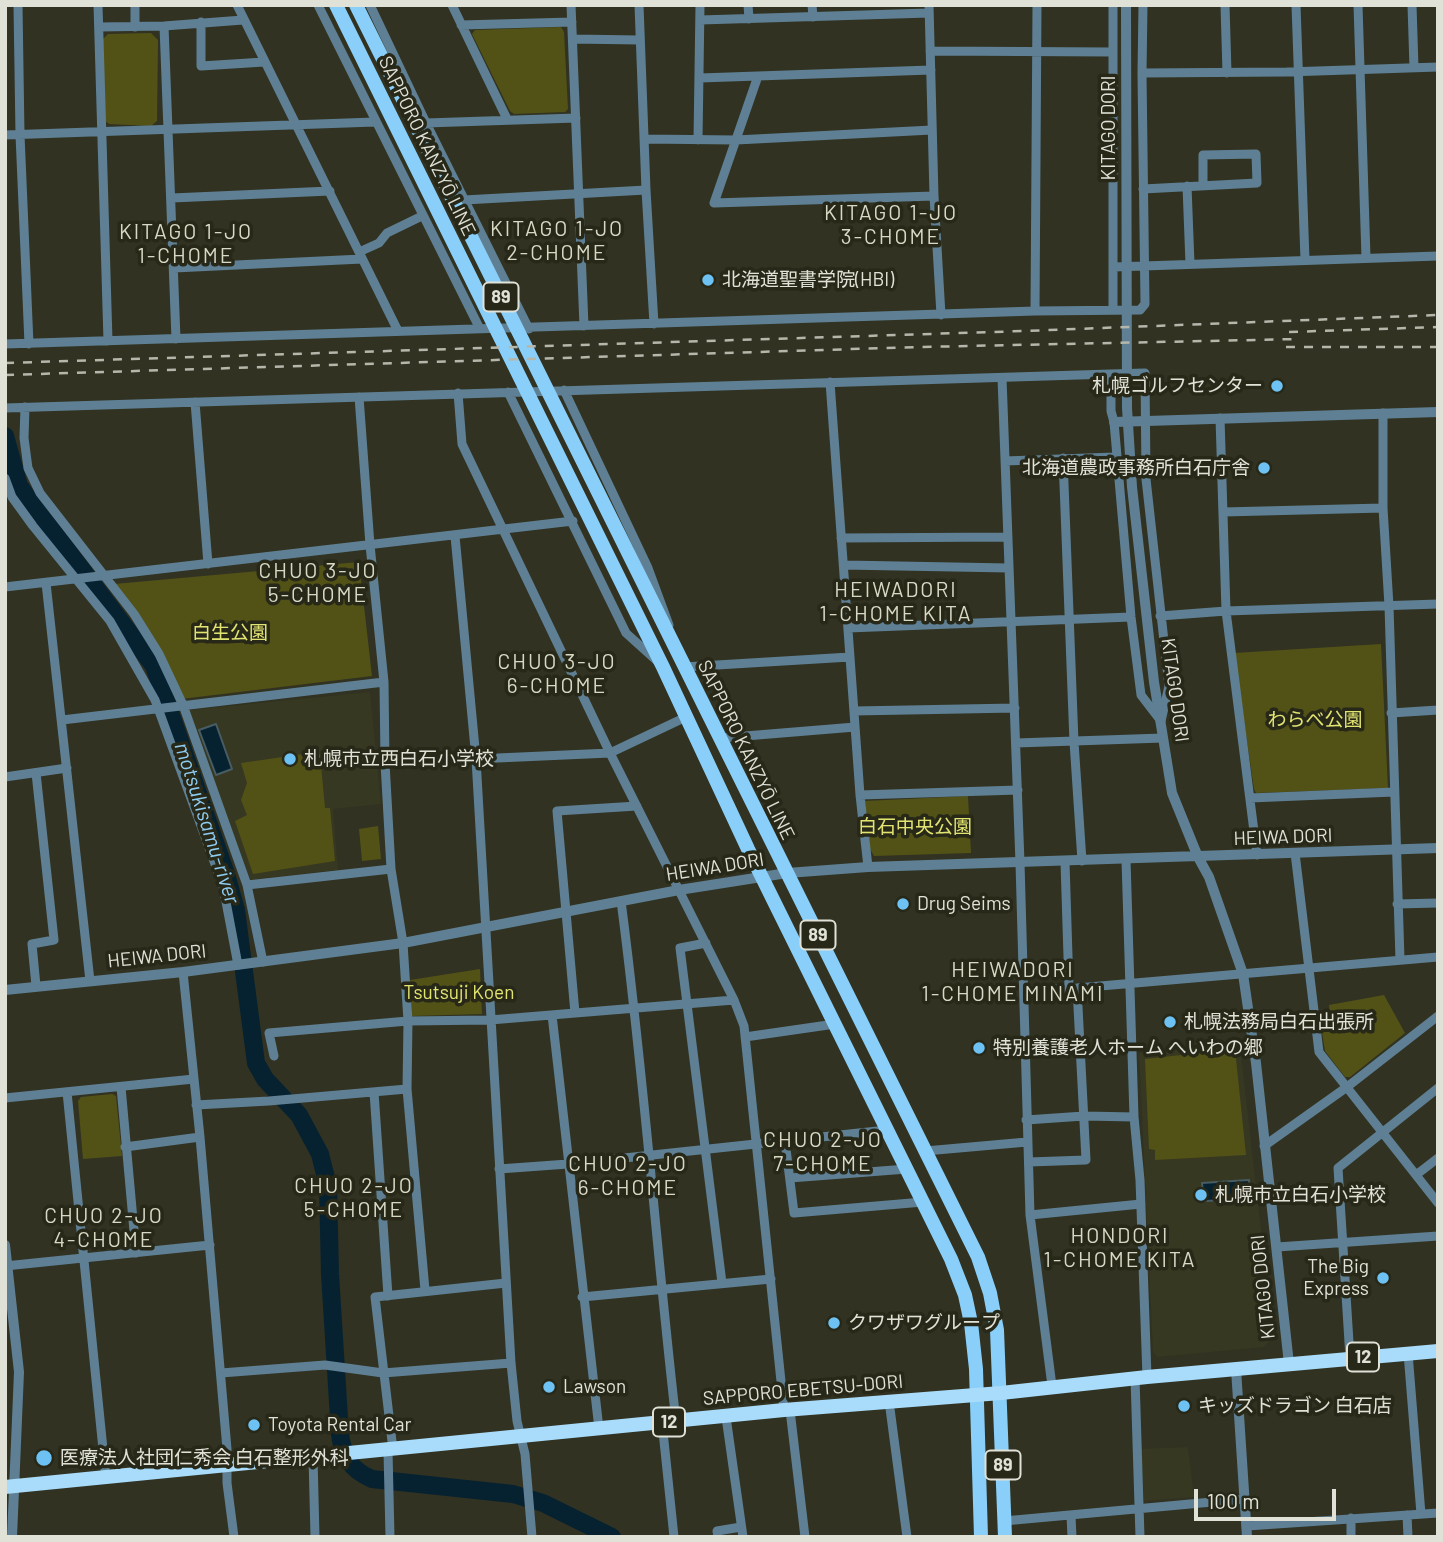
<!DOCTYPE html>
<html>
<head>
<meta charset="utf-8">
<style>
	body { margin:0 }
	#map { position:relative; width:1443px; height:1542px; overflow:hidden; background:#313222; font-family:Barlow,sans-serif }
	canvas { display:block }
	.frame { position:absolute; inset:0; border:7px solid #e1e2d7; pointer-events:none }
	.scale { position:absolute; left:1194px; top:1489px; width:142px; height:32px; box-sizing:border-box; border:4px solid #e1e2d7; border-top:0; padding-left:9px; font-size:21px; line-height:24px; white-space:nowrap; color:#e1e2d7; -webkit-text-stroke:5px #272818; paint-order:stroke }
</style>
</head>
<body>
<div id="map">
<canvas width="1443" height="1542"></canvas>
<div class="frame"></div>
<div class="scale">100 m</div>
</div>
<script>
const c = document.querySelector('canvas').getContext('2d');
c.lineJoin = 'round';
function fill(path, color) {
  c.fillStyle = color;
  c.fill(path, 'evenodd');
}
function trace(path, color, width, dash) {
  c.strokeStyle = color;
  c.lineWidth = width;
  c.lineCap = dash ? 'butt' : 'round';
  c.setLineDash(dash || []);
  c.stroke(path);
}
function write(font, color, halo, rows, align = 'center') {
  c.font = font + ' Barlow,"Noto Sans JP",sans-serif';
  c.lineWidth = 7;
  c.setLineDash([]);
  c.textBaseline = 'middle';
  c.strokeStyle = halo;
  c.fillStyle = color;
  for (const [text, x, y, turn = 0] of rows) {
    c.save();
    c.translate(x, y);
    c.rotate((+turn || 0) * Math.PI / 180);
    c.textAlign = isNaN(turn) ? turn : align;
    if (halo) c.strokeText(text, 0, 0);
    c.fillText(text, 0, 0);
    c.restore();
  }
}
const built = new Path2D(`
	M 370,692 L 381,804 L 333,809 L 338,870 L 246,880 L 187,713 L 190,710 Z
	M 1240,1045 L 1273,1337 L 1264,1347 L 1157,1357 L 1153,1352 L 1139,1053 Z
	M 1188,1447 L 1194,1497 L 1144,1501 L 1141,1449 Z`);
const green = new Path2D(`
	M 561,27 L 564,32 L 568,109 L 565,112 L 514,114 L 510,111 L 472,34 L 475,30 Z
	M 151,33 L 158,40 L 157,121 L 151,126 L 109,124 L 104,120 L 103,39 L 108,34 Z
	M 359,562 L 372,676 L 181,699 L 114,584 Z
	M 1381,644 L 1388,788 L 1256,793 L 1254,789 L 1234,653 Z
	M 317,752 L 320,755 L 325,808 L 330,808 L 335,861 L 253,874 L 235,821 L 247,815 L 241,800 L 247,783 L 241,763 Z
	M 968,796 L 971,853 L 874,856 L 870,849 L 865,801 Z
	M 378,826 L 381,859 L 362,861 L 359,829 Z
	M 480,969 L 482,1014 L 412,1016 L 410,980 Z
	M 1384,995 L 1405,1033 L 1350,1077 L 1345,1077 L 1325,1051 L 1319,1014 L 1330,1014 L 1329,1005 Z
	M 1235,1049 L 1246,1155 L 1155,1160 L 1155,1150 L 1149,1149 L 1145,1059 Z
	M 112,1094 L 116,1096 L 122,1156 L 83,1159 L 78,1101 L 81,1097 Z`);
const water = new Path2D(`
	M 216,724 L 232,769 L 216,775 L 199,730 Z
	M 1249,1180 L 1250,1199 L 1204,1201 L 1202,1183 Z`);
const river = new Path2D(`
	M 5,436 L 19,486 L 154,666 L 226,874 L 236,910 L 256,1063 L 265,1079 L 299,1115 L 320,1154 L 328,1186 L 330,1274 L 340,1434 C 343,1457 351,1470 372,1479 L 513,1494 L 543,1503 L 612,1537`);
const minor = new Path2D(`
	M 18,5 L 20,135 L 29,344
	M 98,5 L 108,341
	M 135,5 L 135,27
	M 237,5 L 398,331
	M 318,5 L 480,329
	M 370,5 L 426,123 L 529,329
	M 452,5 L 507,119
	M 571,5 L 584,326
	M 639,5 L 646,190 L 654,324
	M 748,5 L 749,19
	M 812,5 L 813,17
	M 929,5 L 934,196 L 941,315
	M 1225,5 L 1227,73
	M 1296,5 L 1305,260
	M 1358,5 L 1366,258
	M 1412,5 L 1414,68
	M 700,20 L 929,13
	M 201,22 L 201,66 L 264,62
	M 461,25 L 572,22
	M 164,26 L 176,339
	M 99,27 L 164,26 L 243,20
	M 573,39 L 640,40
	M 930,51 L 1113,52
	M 1142,73 L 1287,72 L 1438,67
	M 758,76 L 714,203 L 934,196
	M 700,78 L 931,70
	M 426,123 L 576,118
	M 5,135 L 375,122
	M 644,139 L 736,140 L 932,130
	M 698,140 L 700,5
	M 1187,186 L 1190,264
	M 1143,189 L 1257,183 L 1256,154 L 1203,155 L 1203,186
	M 172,198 L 330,191
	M 464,200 L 646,190
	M 359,252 L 379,243 L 387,233 L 422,216
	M 1114,267 L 1438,256
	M 174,268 L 362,259
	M 1113,309 L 1113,5
	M 1035,311 L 1037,5
	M 5,344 L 1035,311 L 1140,310 L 1145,304 L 1142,73 L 1143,5
	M 1145,373 L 1146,479 L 1169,686 L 1161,721 L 1141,695 L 1131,617 L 1114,422 L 1111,411 L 1111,374 Z
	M 1002,378 L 1020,863 L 1030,1215 L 1052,1386
	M 830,382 L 860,795 L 868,867
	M 564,390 L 648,568 L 669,625
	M 508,392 L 626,633 L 657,661
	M 458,393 L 462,444 L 610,753 L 734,1000 L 744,1026 L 784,1410
	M 359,397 L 370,545 L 384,682 L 385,763 L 391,869 L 403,943 L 408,1021 L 407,1089 L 425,1290
	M 195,402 L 208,564
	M 25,407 L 24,438 L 28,468 L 40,493 L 134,614 L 159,654 L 183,705 L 247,885 L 263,962
	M 5,408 L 1111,374
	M 1383,413 L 1383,508 L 1389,606 L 1400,960
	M 1220,418 L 1226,611 L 1257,855
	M 1063,458 L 1074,742 L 1082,861
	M 1005,461 L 1115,457
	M 5,478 L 12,497 L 33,526 L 110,621 L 155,700 L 223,886 L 238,965
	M 1223,512 L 1383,508
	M 455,536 L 476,759 L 511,1363 L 517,1421 L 525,1454 L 532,1537
	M 841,538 L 1008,537
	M 844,565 L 1009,568
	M 46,583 L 90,981
	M 5,587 L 573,521
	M 1160,616 L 1226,611 L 1438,604
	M 848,628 L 1131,617
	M 684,667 L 850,657
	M 854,711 L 1015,708
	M 1391,713 L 1438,710
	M 62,720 L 384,682
	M 721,738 L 855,727
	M 1016,743 L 1163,738
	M 385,763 L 610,753 L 686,717
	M 5,777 L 67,768
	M 860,795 L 1018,790
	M 1250,798 L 1394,792
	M 1295,853 L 1319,1052 L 1438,1203
	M 1126,860 L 1134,1117 L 1140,1180 L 1147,1377
	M 1065,862 L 1069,988
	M 247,885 L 391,869
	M 621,901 C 644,1074 656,1248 676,1421
	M 1397,904 L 1438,903
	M 706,943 L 680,948 L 722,1283
	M 183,972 L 200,1137 L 227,1449 L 227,1483 L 234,1537
	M 36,986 L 32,944 L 54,940 L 36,773
	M 1024,990 L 1077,988 L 1438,957
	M 575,1013 L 557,811 L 637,806
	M 552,1015 L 599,1429
	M 745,1037 L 835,1024
	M 274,1056 L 269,1033 L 408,1021 L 490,1020 L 734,1000
	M 121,1087 L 136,1253
	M 70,1092 L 67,1092 L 106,1479
	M 374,1092 L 388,1296
	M 5,1098 L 194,1079
	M 196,1105 L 269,1101 L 407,1089
	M 1026,1120 L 1084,1116 L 1134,1117
	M 785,1141 L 794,1213 L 923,1202
	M 1264,1146 L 1347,1087 L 1438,1016
	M 125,1147 L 200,1137
	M 925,1151 L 1027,1142
	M 1029,1162 L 1086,1160 L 1077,988
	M 499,1169 L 568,1164 L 887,1130
	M 1416,1175 L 1438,1158
	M 790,1178 L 907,1169
	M 1030,1215 L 1141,1204
	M 1277,1247 L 1438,1236
	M 5,1266 L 210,1245
	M 582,1297 L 771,1279
	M 1408,1353 L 1421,1514
	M 1350,1358 L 1338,1168 L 1438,1088
	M 221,1373 L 325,1365 L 383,1373 L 511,1363
	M 1135,1378 L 1140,1537
	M 889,1401 L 907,1537
	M 790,1410 L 805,1537
	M 726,1417 L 743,1537
	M 662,1422 L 674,1537
	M 393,1450 L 375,1297 L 506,1283
	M 388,1451 L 390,1537
	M 313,1457 L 315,1537
	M 1407,1515 L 1408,1537
	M 1071,1516 L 1072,1537
	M 1351,1518 L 1351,1537
	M 1004,1521 L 1245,1499
	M 1247,1526 L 1438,1513
	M 718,1537 L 717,1531 L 741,1527`);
const tertiary = new Path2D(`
	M 1126,5 L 1127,408 L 1132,487 L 1154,682 L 1172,793 L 1198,857 L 1209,877 L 1243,974 L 1256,1063 L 1289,1364
	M 1114,422 L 1438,412
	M 5,990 L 183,972 L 403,943 L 679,890 L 787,873 L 868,867 L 1438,848
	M 5,1245 L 19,1372 L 12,1537
	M 1236,1369 L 1247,1537`);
const primary = new Path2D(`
	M 336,5 L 663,667 L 748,849 L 951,1259 L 965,1295 L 971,1323 L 976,1369 L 981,1537
	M 356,5 L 978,1257 L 990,1293 L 997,1330 L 1005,1537`);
const trunk = new Path2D(`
	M 5,1487 L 784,1410 L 1001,1393 L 1147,1377 L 1438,1351`);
const rail = new Path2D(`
	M 1289,332 L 1438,327
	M 1286,347 L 1438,347
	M 5,363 L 1024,331 L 1438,315
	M 5,375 L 920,347 L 1300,339`);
const markers = [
	[708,280,7,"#6ec2f3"],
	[1277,386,7,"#6ec2f3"],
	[1264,468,7,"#6ec2f3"],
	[290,759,7,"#6ec2f3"],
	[903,904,7,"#6ec2f3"],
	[1170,1022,7,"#6ec2f3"],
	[979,1048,7,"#6ec2f3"],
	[1201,1195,7,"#6ec2f3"],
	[1383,1278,7,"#6ec2f3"],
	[834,1323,7,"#6ec2f3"],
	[549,1387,7,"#6ec2f3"],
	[1184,1406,7,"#6ec2f3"],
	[254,1425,7,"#6ec2f3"],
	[44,1458,9,"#6ec2f3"]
];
const shields = [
	[501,297,35],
	[818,935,35],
	[1363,1357,32],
	[669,1422,32],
	[1003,1465,35]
];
const shieldNames = [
	["89",501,297],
	["89",818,935],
	["12",1363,1357],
	["12",669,1422],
	["89",1003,1465]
];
const streetNames = [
	["KITAGO DORI",1109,128,-90],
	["SAPPORO KANZYŌ LINE",427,146,64],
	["KITAGO DORI",1175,690,82],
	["SAPPORO KANZYŌ LINE",746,750,64],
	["HEIWA DORI",1283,837,-2],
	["HEIWA DORI",715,867,-9],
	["HEIWA DORI",157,956,-6],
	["KITAGO DORI",1263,1287,-96],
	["SAPPORO EBETSU-DORI",803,1390,-5]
];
const poiNames = [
	["北海道聖書学院(HBI)",722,280],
	["札幌ゴルフセンター",1263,386,"right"],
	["北海道農政事務所白石庁舎",1250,468,"right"],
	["札幌市立西白石小学校",304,759],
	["Drug Seims",917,904],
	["札幌法務局白石出張所",1184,1022],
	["特別養護老人ホーム へいわの郷",993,1048],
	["札幌市立白石小学校",1215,1195],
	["The Big",1369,1267,"right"],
	["Express",1369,1289,"right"],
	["クワザワグループ",848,1323],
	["Lawson",563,1387],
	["キッズドラゴン 白石店",1198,1406],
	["Toyota Rental Car",268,1425],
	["医療法人社団仁秀会 白石整形外科",60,1458]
];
const parkNames = [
	["白生公園",230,633],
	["わらべ公園",1315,720],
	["白石中央公園",915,827],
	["Tsutsuji Koen",459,993]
];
const neighbourhoodNames = [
	["KITAGO 1-JO",891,213],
	["3-CHOME",891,237],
	["KITAGO 1-JO",557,229],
	["2-CHOME",557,253],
	["KITAGO 1-JO",186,232],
	["1-CHOME",186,256],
	["CHUO 3-JO",318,571],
	["5-CHOME",318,595],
	["HEIWADORI",896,590],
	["1-CHOME KITA",896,614],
	["CHUO 3-JO",557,662],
	["6-CHOME",557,686],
	["HEIWADORI",1013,970],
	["1-CHOME MINAMI",1013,994],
	["CHUO 2-JO",823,1140],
	["7-CHOME",823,1164],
	["CHUO 2-JO",628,1164],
	["6-CHOME",628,1188],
	["CHUO 2-JO",354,1186],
	["5-CHOME",354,1210],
	["CHUO 2-JO",104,1216],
	["4-CHOME",104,1240],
	["HONDORI",1120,1236],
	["1-CHOME KITA",1120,1260]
];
const waterNames = [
	["motsukisamu-river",207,823,72]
];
fill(built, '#373821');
fill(green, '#525217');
fill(water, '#062231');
trace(water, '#485c63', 2);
trace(river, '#062231', 18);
trace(minor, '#5f8094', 9);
trace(tertiary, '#5f8094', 10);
trace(primary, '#89cff9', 14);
trace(trunk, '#a8dcfa', 14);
trace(rail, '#b6b7ab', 2.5, [9, 9]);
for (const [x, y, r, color] of markers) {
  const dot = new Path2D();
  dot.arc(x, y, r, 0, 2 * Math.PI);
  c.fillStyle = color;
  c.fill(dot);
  trace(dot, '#272818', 2.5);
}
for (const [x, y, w] of shields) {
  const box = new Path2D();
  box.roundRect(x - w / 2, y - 14.5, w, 29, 5);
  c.fillStyle = '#272818';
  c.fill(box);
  trace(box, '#e1e2d7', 2);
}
write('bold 18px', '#e1e2d7', null, shieldNames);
write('19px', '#e1e2d7', '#272818', streetNames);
write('19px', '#e1e2d7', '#272818', poiNames, 'left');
write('19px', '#e2e471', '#272818', parkNames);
c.letterSpacing = '2px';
write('21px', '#d8d9c5', '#272818', neighbourhoodNames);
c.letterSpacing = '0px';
write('italic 21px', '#8eccf2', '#272818', waterNames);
</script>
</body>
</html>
